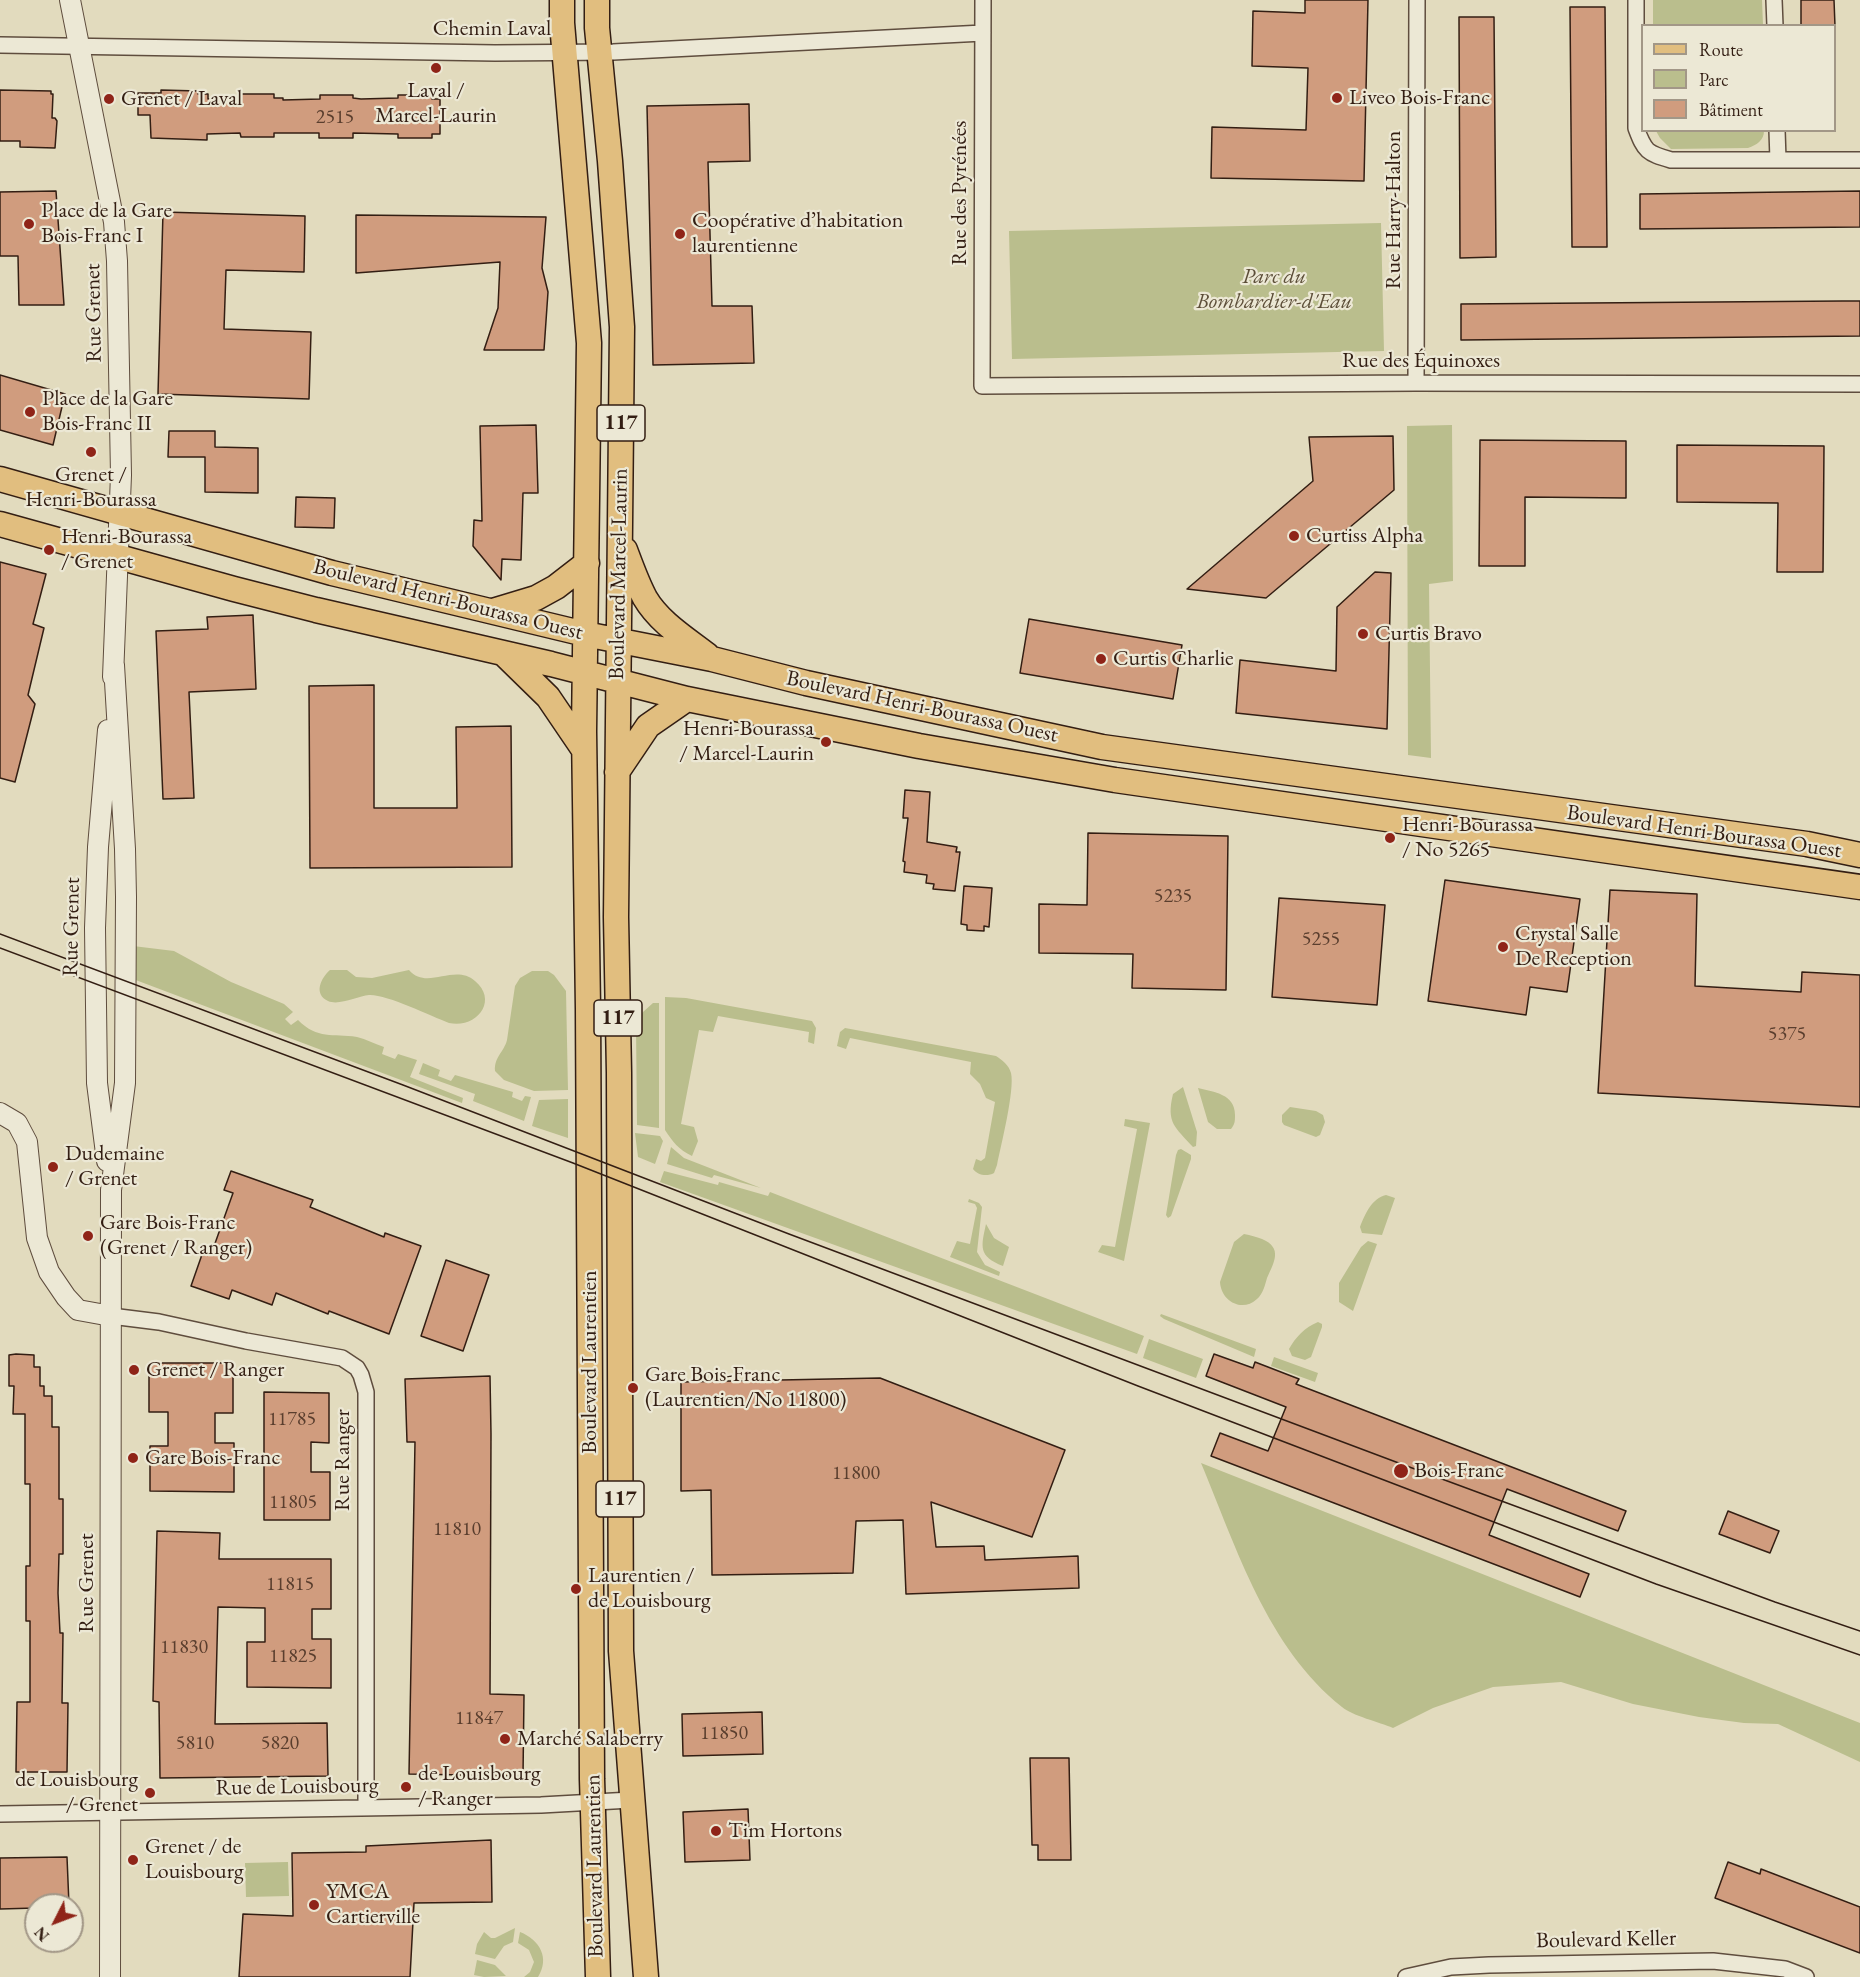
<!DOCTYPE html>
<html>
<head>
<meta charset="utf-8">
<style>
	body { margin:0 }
	#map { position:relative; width:1860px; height:1977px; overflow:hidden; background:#e2dbbe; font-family:"EB Garamond",serif }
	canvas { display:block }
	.legend { position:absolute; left:1641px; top:24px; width:195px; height:108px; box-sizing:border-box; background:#ece8d5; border:2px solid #a29787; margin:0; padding:8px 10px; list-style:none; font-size:18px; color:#331e13 }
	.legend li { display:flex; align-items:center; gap:12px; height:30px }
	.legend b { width:30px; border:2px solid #a29787 }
	.north { position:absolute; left:24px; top:1893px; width:60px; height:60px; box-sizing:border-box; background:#ece8d5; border:2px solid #a29787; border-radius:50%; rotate:228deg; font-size:16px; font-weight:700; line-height:24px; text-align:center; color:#331e13 }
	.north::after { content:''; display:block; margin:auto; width:21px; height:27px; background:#8f2418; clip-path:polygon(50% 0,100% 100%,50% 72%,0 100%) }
</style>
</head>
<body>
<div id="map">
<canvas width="1860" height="1977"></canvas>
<ul class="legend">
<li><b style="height:8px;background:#e1be7f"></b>Route</li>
<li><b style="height:16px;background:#babe8d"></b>Parc</li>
<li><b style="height:16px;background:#d09c7e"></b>Bâtiment</li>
</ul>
<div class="north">N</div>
</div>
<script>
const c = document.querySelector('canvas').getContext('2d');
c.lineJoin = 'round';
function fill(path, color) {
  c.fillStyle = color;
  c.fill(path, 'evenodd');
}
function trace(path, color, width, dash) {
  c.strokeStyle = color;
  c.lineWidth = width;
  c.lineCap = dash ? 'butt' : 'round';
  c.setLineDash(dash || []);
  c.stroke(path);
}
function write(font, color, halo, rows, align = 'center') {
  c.font = font + ' "EB Garamond",serif';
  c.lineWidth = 4.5;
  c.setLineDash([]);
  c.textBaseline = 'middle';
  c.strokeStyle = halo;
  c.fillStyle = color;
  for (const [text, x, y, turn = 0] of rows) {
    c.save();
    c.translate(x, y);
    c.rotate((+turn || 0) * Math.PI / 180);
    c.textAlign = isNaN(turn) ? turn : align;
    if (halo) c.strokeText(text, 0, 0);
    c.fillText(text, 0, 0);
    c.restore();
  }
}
const green = new Path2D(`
	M 1653,0 L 1762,0 L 1763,25 L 1653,25 Z
	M 1764,131 C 1764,140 1757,145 1748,148 L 1671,149 L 1660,138 L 1656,131 Z
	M 1381,223 L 1384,351 L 1012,359 L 1009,231 Z
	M 1452,425 L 1453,581 L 1429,584 L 1431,758 L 1408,755 L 1407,426 Z
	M 133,946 L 174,951 L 231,982 L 284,1004 L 293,1012 L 285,1019 L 291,1025 L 298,1020 C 318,1040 332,1033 357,1037 C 366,1039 375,1044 384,1047 L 382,1054 L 395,1059 L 398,1054 L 417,1060 L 410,1077 L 463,1098 L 462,1103 L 133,979 Z
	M 330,970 L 347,970 L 356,977 L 372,978 L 409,970 C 427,991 454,963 475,981 C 499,1001 476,1029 449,1023 C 431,1016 386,994 369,995 C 358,996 339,1006 328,1001 C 313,994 321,978 330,970 Z
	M 532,971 L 548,971 L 554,975 L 566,991 L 568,1090 L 534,1091 L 504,1080 L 495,1071 C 494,1057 504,1052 507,1040 L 515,986 L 520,978 Z
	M 665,997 L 686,998 L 812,1021 L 816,1028 L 814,1044 L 808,1042 L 809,1032 L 718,1016 L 713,1032 L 699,1030 L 681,1124 L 694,1127 L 698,1141 L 692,1156 C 679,1150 672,1141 665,1130 Z
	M 653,1003 L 659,1003 L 659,1128 L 637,1125 L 636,1026 L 643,1012 Z
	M 845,1028 L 996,1056 C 1002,1060 1009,1065 1011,1073 C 1015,1090 1001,1145 997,1165 L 994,1173 C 987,1177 977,1175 973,1169 L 976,1159 L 981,1161 L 985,1158 L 995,1102 L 986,1098 L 980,1084 L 970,1074 L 971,1062 L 850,1038 L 846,1049 L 837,1046 L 840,1032 Z
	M 423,1063 L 440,1070 L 438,1076 L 451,1081 L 455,1075 L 513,1092 L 512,1097 L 522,1101 L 525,1096 L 531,1097 L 524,1121 L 473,1101 L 475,1094 L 419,1074 Z
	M 1183,1087 L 1197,1132 L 1196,1146 L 1193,1147 C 1175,1127 1166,1123 1173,1094 Z
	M 1198,1088 C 1214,1092 1235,1094 1235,1115 C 1235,1121 1235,1124 1231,1129 L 1217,1129 L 1208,1122 Z
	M 568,1099 L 568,1138 L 532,1126 L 539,1100 Z
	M 1290,1107 L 1316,1111 L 1323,1115 L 1325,1122 L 1320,1135 L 1316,1137 L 1284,1125 L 1282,1122 L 1282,1115 Z
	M 1125,1119 L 1150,1123 L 1124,1261 L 1098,1252 L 1102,1245 L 1115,1247 L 1137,1129 L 1124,1126 Z
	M 635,1133 L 660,1136 L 663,1141 L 655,1164 L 638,1157 Z
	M 671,1147 L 684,1158 L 761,1188 L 714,1175 L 712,1178 L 667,1164 Z
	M 1181,1149 L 1191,1155 L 1191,1159 L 1171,1216 L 1168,1218 L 1166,1215 L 1176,1155 L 1178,1150 Z
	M 664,1171 L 718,1185 L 719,1182 L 768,1196 L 770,1192 L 1144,1336 L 1137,1354 L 660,1182 Z
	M 1386,1195 L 1395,1198 L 1382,1235 L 1362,1233 L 1360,1227 C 1365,1214 1372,1198 1386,1195 Z
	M 969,1199 L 979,1203 L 982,1207 L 977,1252 L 985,1265 L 1000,1272 L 999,1276 L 950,1257 L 957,1241 L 970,1244 L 977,1208 L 975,1204 L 968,1202 Z
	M 986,1224 L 994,1238 L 1009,1247 L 1003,1266 C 978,1256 981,1247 986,1224 Z
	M 1244,1234 C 1251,1235 1256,1237 1262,1239 C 1283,1248 1274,1262 1267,1278 C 1265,1285 1263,1294 1257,1299 C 1242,1313 1221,1301 1220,1282 L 1234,1242 Z
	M 1368,1241 L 1377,1244 L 1353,1311 L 1339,1302 L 1339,1283 L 1361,1247 Z
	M 1161,1314 L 1256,1349 L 1254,1357 L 1164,1319 L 1160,1316 Z
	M 1318,1322 L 1322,1324 L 1322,1327 L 1311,1357 L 1305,1360 L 1292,1356 L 1289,1349 C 1295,1338 1305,1327 1318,1322 Z
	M 1149,1339 L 1203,1359 L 1196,1378 L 1143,1358 Z
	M 1274,1357 L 1318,1373 L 1315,1382 L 1271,1366 Z
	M 1201,1463 L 1860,1723 L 1860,1762 L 1778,1724 L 1744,1723 L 1699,1717 L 1633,1704 L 1561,1682 L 1493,1687 L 1433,1708 L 1393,1728 C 1379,1722 1353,1716 1342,1707 C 1267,1647 1237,1549 1201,1463 Z
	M 288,1862 L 289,1896 L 246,1897 L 245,1863 Z
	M 515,1928 L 513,1942 L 504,1946 L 495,1959 L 475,1954 L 477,1944 L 484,1932 L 491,1938 L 495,1938 Z
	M 520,1932 C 540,1940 550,1958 538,1977 L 524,1977 L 530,1972 L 534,1962 L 529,1950 L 518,1943 Z
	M 477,1960 L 495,1965 L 506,1976 L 484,1977 L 474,1975 Z`);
const building = new Path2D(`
	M 1305,0 L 1368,0 L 1364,181 L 1211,178 L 1212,127 L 1306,130 L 1308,68 L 1252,66 L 1253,11 L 1305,13 Z
	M 1801,0 L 1834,0 L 1835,26 L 1801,26 Z
	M 1570,7 L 1605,7 L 1607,247 L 1572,247 Z
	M 1459,17 L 1494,17 L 1496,257 L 1460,258 Z
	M 0,90 L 51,91 L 51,94 L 53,94 L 52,118 L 55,118 L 57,121 L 55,148 L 20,147 L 20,141 L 0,141 Z
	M 161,90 L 198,91 L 198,94 L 208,94 L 208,99 L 241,98 L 241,94 L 274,94 L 274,98 L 283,98 L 283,100 L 320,99 L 320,95 L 353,95 L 353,98 L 361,99 L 398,98 L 398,95 L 431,95 L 432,99 L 440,99 L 440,134 L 432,134 L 432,138 L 398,138 L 398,134 L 353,133 L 353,138 L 319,138 L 319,133 L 274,133 L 274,137 L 241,137 L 240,133 L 207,134 L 207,140 L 151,138 L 150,115 L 138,115 L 138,93 L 161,93 Z
	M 749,104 L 750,161 L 708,162 L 712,306 L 752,306 L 754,363 L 653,365 L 647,106 Z
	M 56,191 L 64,305 L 19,305 L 18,256 L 0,256 L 0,192 Z
	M 1860,191 L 1860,227 L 1640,229 L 1640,194 Z
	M 163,212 L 305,216 L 304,272 L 226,270 L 224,329 L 311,332 L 309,399 L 158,394 Z
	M 356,215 L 546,217 L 542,268 L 548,292 L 544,350 L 484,350 L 498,308 L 500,262 L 356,273 Z
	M 1842,301 L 1860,301 L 1860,336 L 1461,340 L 1461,304 Z
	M 0,375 L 65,394 L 53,445 L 0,430 Z
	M 536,425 L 538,493 L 523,493 L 521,560 L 502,559 L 501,580 L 473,546 L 474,520 L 482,521 L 480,426 Z
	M 169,431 L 215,431 L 215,447 L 258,448 L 258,493 L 205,492 L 205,457 L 168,457 Z
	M 1393,436 L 1394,490 L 1266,598 L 1187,589 L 1313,481 L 1309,437 Z
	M 1480,440 L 1626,441 L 1626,498 L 1525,497 L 1525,566 L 1479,566 Z
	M 1677,445 L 1824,446 L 1823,572 L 1777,572 L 1778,503 L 1677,502 Z
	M 296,497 L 335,498 L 334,528 L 295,527 Z
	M 0,562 L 46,574 L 33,624 L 44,628 L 28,695 L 35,704 L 15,782 L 0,778 Z
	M 1375,572 L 1391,573 L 1387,729 L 1236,713 L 1240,660 L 1336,671 L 1337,607 Z
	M 253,615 L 256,689 L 189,692 L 194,798 L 163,799 L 156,631 L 208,629 L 207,617 Z
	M 1029,619 L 1182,645 L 1173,699 L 1020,673 Z
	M 374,685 L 374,808 L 457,808 L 456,727 L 511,726 L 512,867 L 310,868 L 309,686 Z
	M 905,790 L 930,792 L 927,842 L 957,847 L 956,852 L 960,852 L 955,891 L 933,889 L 934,884 L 926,883 L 927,875 L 904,872 L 905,862 L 903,861 L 908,818 L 903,818 Z
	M 1088,833 L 1228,836 L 1226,990 L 1132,988 L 1133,954 L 1039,953 L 1039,904 L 1087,905 Z
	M 1445,880 L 1580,899 L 1567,992 L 1530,987 L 1526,1015 L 1428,1001 Z
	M 964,886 L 992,888 L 989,927 L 984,926 L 984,931 L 967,930 L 967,925 L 961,924 Z
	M 1610,890 L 1697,894 L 1695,986 L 1801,992 L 1802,972 L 1860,975 L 1860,1107 L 1598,1093 Z
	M 1279,898 L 1385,905 L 1377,1005 L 1272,997 Z
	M 231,1171 L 313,1200 L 310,1207 L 384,1237 L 385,1233 L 421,1246 L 389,1334 L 329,1311 L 328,1314 L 276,1293 L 272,1305 L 232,1290 L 229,1299 L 191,1286 L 205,1246 L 213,1249 L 233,1193 L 224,1190 Z
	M 446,1260 L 489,1275 L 463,1351 L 421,1336 Z
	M 16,1354 L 34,1355 L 34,1367 L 40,1367 L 40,1386 L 44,1386 L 44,1396 L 52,1396 L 52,1427 L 59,1427 L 59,1499 L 63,1499 L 63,1554 L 59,1554 L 58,1593 L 60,1633 L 63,1633 L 62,1703 L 68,1703 L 67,1772 L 16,1772 L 17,1702 L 30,1702 L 30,1621 L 26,1621 L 26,1566 L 30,1566 L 30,1484 L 25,1484 L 25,1414 L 13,1414 L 14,1386 L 9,1386 L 9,1355 Z
	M 1214,1354 L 1253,1368 L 1255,1362 L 1299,1379 L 1296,1384 L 1626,1511 L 1618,1531 L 1507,1489 L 1489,1535 L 1589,1574 L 1580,1597 L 1211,1456 L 1220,1433 L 1268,1451 L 1286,1407 L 1206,1376 Z
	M 149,1363 L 233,1363 L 233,1413 L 215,1413 L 215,1443 L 234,1443 L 234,1492 L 150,1491 L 150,1446 L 168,1446 L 168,1412 L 149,1412 Z
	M 490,1376 L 491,1434 L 490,1694 L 524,1695 L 523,1776 L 409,1774 L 415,1442 L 407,1442 L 405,1379 Z
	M 880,1378 L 1065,1450 L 1032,1537 L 931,1502 L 936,1547 L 984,1546 L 985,1560 L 1078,1556 L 1079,1588 L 906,1594 L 903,1520 L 856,1521 L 853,1573 L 712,1575 L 711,1490 L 681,1491 L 681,1382 Z
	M 264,1392 L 329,1393 L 329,1443 L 311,1442 L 311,1472 L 330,1472 L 330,1520 L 264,1520 Z
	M 1728,1511 L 1779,1531 L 1770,1553 L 1719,1534 Z
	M 157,1531 L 220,1533 L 219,1559 L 331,1559 L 331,1609 L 312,1609 L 312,1639 L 331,1639 L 331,1688 L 247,1687 L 247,1642 L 265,1642 L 265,1608 L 218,1607 L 215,1724 L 327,1723 L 328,1776 L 160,1778 L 159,1702 L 153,1701 Z
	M 762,1712 L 763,1754 L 683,1756 L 682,1714 Z
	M 1030,1758 L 1069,1758 L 1071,1860 L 1038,1860 L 1038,1845 L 1032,1845 Z
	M 748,1809 L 750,1860 L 685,1862 L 683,1812 Z
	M 491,1840 L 492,1902 L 414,1903 L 410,1977 L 239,1977 L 243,1914 L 293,1916 L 292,1853 L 366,1852 L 366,1846 Z
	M 67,1857 L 69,1905 L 36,1905 L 36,1908 L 0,1909 L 0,1858 Z
	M 1728,1862 L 1760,1874 L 1761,1869 L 1860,1907 L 1860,1953 L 1715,1898 Z`);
const minor = new Path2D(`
	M 983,0 L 982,386 L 1416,383 L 1860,384
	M 1636,0 L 1636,128 C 1645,152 1647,153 1671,160 L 1860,160
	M 1774,0 L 1775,26
	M 0,45 L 495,53 L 613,52 L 983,33
	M 1777,130 L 1778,160
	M 1416,383 L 1417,0
	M 111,1316 L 159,1322 L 246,1341 L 342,1358 L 357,1368 L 361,1375 L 366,1392 L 366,1808
	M 0,1814 L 541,1805 L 631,1800
	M 1406,1977 L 1451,1967 L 1489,1965 L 1713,1961 L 1785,1969 L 1806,1977`);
const tertiary = new Path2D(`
	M 70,0 L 114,222 L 117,261 L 121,475 L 113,677
	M 0,1113 L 17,1123 L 27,1142 L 37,1238 L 49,1272 L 66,1297 L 78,1310 L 111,1316
	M 107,1161 L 97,1083 L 95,928 L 98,847 L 108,730
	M 110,1977 L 111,1190 L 125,1083 L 126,897 L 125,849 L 114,665`);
const primary = new Path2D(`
	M 562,0 L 562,23 L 589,343 L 584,731 L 588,1009 L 592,1779 L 598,1977
	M 597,0 L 597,28 L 610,161 L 622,327 L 616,917 L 619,1073 L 621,1651 L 646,1977
	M 0,479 L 332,573 L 585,634 L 712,659 L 806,683 L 1102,747 L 1807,844 L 1860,855
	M 0,524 L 234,589 L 316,610 L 551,664 L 687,699 L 919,746 L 1115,780 L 1860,887
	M 625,550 C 631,566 637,583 645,598 C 659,622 685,638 707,655
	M 493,611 L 536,598 L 556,587 L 587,563
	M 503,653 L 548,697 L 584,750
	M 617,772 L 648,726 L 687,699`);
const tram = new Path2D(`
	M 0,934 L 403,1085 L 789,1234 L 1404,1465 L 1775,1602 L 1860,1631
	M 0,948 L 573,1163 L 1138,1386 L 1656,1584 L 1860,1655`);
const markers = [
	[436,68,6,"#8f2418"],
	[1337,98,6,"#8f2418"],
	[109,99,6,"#8f2418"],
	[29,224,6,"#8f2418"],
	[680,234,6,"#8f2418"],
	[30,412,6,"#8f2418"],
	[91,452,6,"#8f2418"],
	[1294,536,6,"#8f2418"],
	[49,550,6,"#8f2418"],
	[1363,634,6,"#8f2418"],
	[1101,659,6,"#8f2418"],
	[826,742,6,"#8f2418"],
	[1390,838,6,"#8f2418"],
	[1503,947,6,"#8f2418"],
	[53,1167,6,"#8f2418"],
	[88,1236,6,"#8f2418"],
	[134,1370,6,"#8f2418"],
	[633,1388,6,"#8f2418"],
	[133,1458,6,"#8f2418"],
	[1401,1471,8,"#8f2418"],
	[576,1589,6,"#8f2418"],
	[505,1739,6,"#8f2418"],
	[406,1787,6,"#8f2418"],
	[150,1793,6,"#8f2418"],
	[716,1831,6,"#8f2418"],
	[133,1860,6,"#8f2418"],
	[314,1905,6,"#8f2418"]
];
const numberNames = [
	["2515",335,118],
	["5235",1173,897],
	["5255",1321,940],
	["5375",1787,1035],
	["11785",292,1420],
	["11800",856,1474],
	["11805",293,1503],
	["11810",457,1530],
	["11815",290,1585],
	["11830",184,1648],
	["11825",293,1657],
	["11847",479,1719],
	["11850",724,1734],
	["5810",195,1744],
	["5820",280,1744]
];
const shields = [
	[621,423,48],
	[618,1018,48],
	[620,1499,48]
];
const shieldNames = [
	["117",621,423],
	["117",618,1018],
	["117",620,1499]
];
const streetNames = [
	["Chemin Laval",492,29],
	["Rue des Pyrénées",960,193,-90],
	["Rue Harry-Halton",1394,210,-90],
	["Rue Grenet",94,313,-91],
	["Rue des Équinoxes",1421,361],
	["Boulevard Marcel-Laurin",619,574,-89],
	["Boulevard Henri-Bourassa Ouest",448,600,14],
	["Boulevard Henri-Bourassa Ouest",922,707,12],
	["Boulevard Henri-Bourassa Ouest",1704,832,8],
	["Rue Grenet",72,927,-89],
	["Boulevard Laurentien",590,1362,-90],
	["Rue Ranger",343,1460,-90],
	["Rue Grenet",87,1583,-90],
	["Rue de Louisbourg",297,1787,-1],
	["Boulevard Laurentien",595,1866,-91],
	["Boulevard Keller",1606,1940,-1]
];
const poiNames = [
	["Laval /",436,91,"center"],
	["Marcel-Laurin",436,116,"center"],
	["Liveo Bois-Franc",1349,98],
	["Grenet / Laval",121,99],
	["Place de la Gare",41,211],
	["Bois-Franc I",41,236],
	["Coopérative d’habitation",692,221],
	["laurentienne",692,246],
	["Place de la Gare",42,399],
	["Bois-Franc II",42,424],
	["Grenet /",91,475,"center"],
	["Henri-Bourassa",91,500,"center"],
	["Curtiss Alpha",1306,536],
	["Henri-Bourassa",61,537],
	["/ Grenet",61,562],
	["Curtis Bravo",1375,634],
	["Curtis Charlie",1113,659],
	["Henri-Bourassa",814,729,"right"],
	["/ Marcel-Laurin",814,754,"right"],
	["Henri-Bourassa",1402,825],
	["/ No 5265",1402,850],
	["Crystal Salle",1515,934],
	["De Reception",1515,959],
	["Dudemaine",65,1154],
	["/ Grenet",65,1179],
	["Gare Bois-Franc",100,1223],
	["(Grenet / Ranger)",100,1248],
	["Grenet / Ranger",146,1370],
	["Gare Bois-Franc",645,1375],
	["(Laurentien/No 11800)",645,1400],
	["Gare Bois-Franc",145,1458],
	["Bois-Franc",1414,1471],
	["Laurentien /",588,1576],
	["de Louisbourg",588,1601],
	["Marché Salaberry",517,1739],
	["de Louisbourg",418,1774],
	["/ Ranger",418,1799],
	["de Louisbourg",138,1780,"right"],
	["/ Grenet",138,1805,"right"],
	["Tim Hortons",728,1831],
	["Grenet / de",145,1847],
	["Louisbourg",145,1872],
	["YMCA",326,1892],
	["Cartierville",326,1917]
];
const parkNames = [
	["Parc du",1274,277],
	["Bombardier-d'Eau",1274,302]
];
fill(green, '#babe8d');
fill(building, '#d09c7e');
trace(building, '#331e13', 1.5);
trace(minor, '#5f4d3e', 18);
trace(tertiary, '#5f4d3e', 22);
trace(primary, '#331e13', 27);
trace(minor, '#ece8d5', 15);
trace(tertiary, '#ece8d5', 20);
trace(primary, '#e1be7f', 24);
trace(tram, '#331e13', 1.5);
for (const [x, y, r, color] of markers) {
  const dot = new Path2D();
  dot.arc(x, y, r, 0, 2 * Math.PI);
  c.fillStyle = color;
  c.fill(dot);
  trace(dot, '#ece8d5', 2);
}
write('20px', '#5a3e2e', null, numberNames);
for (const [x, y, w] of shields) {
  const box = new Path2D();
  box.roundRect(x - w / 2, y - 18, w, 36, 4.5);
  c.fillStyle = '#ece8d5';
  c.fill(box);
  trace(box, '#331e13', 1.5);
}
write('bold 21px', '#331e13', null, shieldNames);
write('22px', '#331e13', '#ece8d5', streetNames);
write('22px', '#331e13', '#ece8d5', poiNames, 'left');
write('italic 22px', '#5c4e38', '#ece8d5', parkNames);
</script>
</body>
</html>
